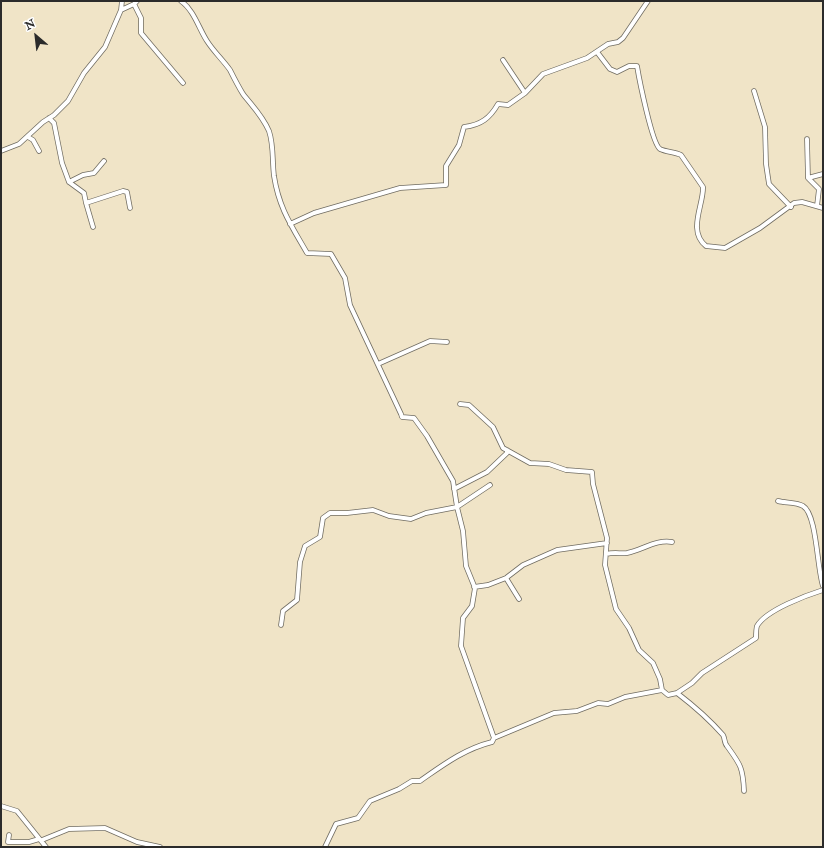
<!DOCTYPE html>
<html>
<head>
<meta charset="utf-8">
<style>
	body { margin:0 }
	#map { position:relative; width:824px; height:848px; overflow:hidden; background:#f0e4c7; font-family:"IM FELL Double Pica",serif }
	canvas { display:block }
	.frame { position:absolute; inset:0; border:2px solid #2b2b2b; pointer-events:none }
	.north { position:absolute; left:16px; top:16px; width:40px; height:40px; -webkit-text-stroke:3px #fff; paint-order:stroke; rotate:332deg; font-size:11px; font-weight:700; line-height:16px; text-align:center; color:#2b2b2b }
	.north::after { content:''; display:block; margin:auto; width:14px; height:18px; background:#2b2b2b; clip-path:polygon(50% 0,100% 100%,50% 72%,0 100%) }
</style>
</head>
<body>
<div id="map">
<canvas width="824" height="848"></canvas>
<div class="frame"></div>
<div class="north">N</div>
</div>
<script>
const c = document.querySelector('canvas').getContext('2d');
c.lineJoin = 'round';
function trace(path, color, width, dash) {
  c.strokeStyle = color;
  c.lineWidth = width;
  c.lineCap = dash ? 'butt' : 'round';
  c.setLineDash(dash || []);
  c.stroke(path);
}
const minor = new Path2D(`
	M 181,1 C 194,10 199,29 207,41 C 214,52 223,60 230,70 C 234,78 238,86 243,94 C 253,107 262,115 269,131 C 274,146 272,161 274,176 C 279,208 291,225 307,253 L 331,254 L 345,278 L 350,305 L 401,414 L 402,417 L 414,418 L 427,436 L 453,481 L 457,507 L 463,531 L 466,566 L 475,588 L 472,606 L 463,618 L 461,646 L 494,738 L 554,713 L 577,711 L 598,703 L 608,704 L 625,697 L 662,690 L 668,695 L 677,693 L 692,683 L 702,673 L 756,638 C 756,634 756,629 757,626 C 766,610 807,595 823,590
	M 134,4 L 141,18 L 141,33 L 183,83
	M 121,10 L 134,4 L 137,1
	M 597,52 L 610,69 L 617,72 L 629,66 L 637,66 C 639,78 652,144 660,149 C 666,152 675,152 681,155 L 703,187 C 704,204 687,231 706,246 L 725,248 L 760,228 L 794,203 L 802,202 L 823,208
	M 754,91 L 765,127 L 766,164 L 769,184 L 791,207
	M 525,93 L 543,74 L 587,58 L 608,44 L 618,42 L 623,38 L 648,1
	M 49,118 L 54,123 L 62,163 L 69,182 L 83,175 L 94,173 L 104,161
	M 28,137 L 33,140 L 39,151
	M 807,139 L 808,178 L 819,189 L 817,206
	M 1,151 L 19,144 L 43,122 L 54,115 L 68,101 L 84,73 L 105,47 L 121,10 L 122,1
	M 808,178 L 823,174
	M 69,182 L 84,193 L 86,203 L 123,191 L 127,192 L 130,208
	M 86,203 L 93,227
	M 290,224 L 314,213 L 400,188 L 446,185 L 446,166 L 459,145 L 464,127 C 481,125 490,118 498,104 L 508,105 L 525,93 L 503,60
	M 378,364 L 430,341 L 447,342
	M 460,404 L 469,405 L 493,427 L 503,448 L 530,463 L 549,464 L 566,470 L 592,472 L 593,484 L 607,538 L 605,565 L 616,609 L 629,628 L 639,650 L 653,663 L 660,679 L 662,690
	M 454,489 L 487,472 L 507,453 L 507,450
	M 778,501 C 785,503 797,502 803,506 C 817,514 817,569 823,586
	M 606,554 C 615,552 621,554 627,553 C 642,550 657,539 672,542
	M 506,578 L 519,599
	M 474,587 L 488,585 L 506,578 L 523,565 L 557,550 L 607,543
	M 281,625 L 283,611 L 297,600 L 300,562 L 305,546 L 320,537 L 323,518 L 330,513 L 347,513 L 373,510 L 389,516 L 411,519 L 426,513 L 457,507 L 490,485
	M 677,693 C 694,706 709,719 723,735 C 725,738 724,743 727,746 C 740,764 743,767 744,791
	M 1,806 L 17,811 L 46,847
	M 9,835 L 8,842 L 29,842 L 39,839
	M 42,840 L 69,829 L 105,828 L 137,842 L 160,847
	M 325,847 L 336,824 L 358,818 L 370,801 L 399,789 L 412,781 L 420,781 C 443,765 464,749 492,742 L 494,738`);
trace(minor, '#706c62', 5.5);
trace(minor, '#fff', 4);
</script>
</body>
</html>
